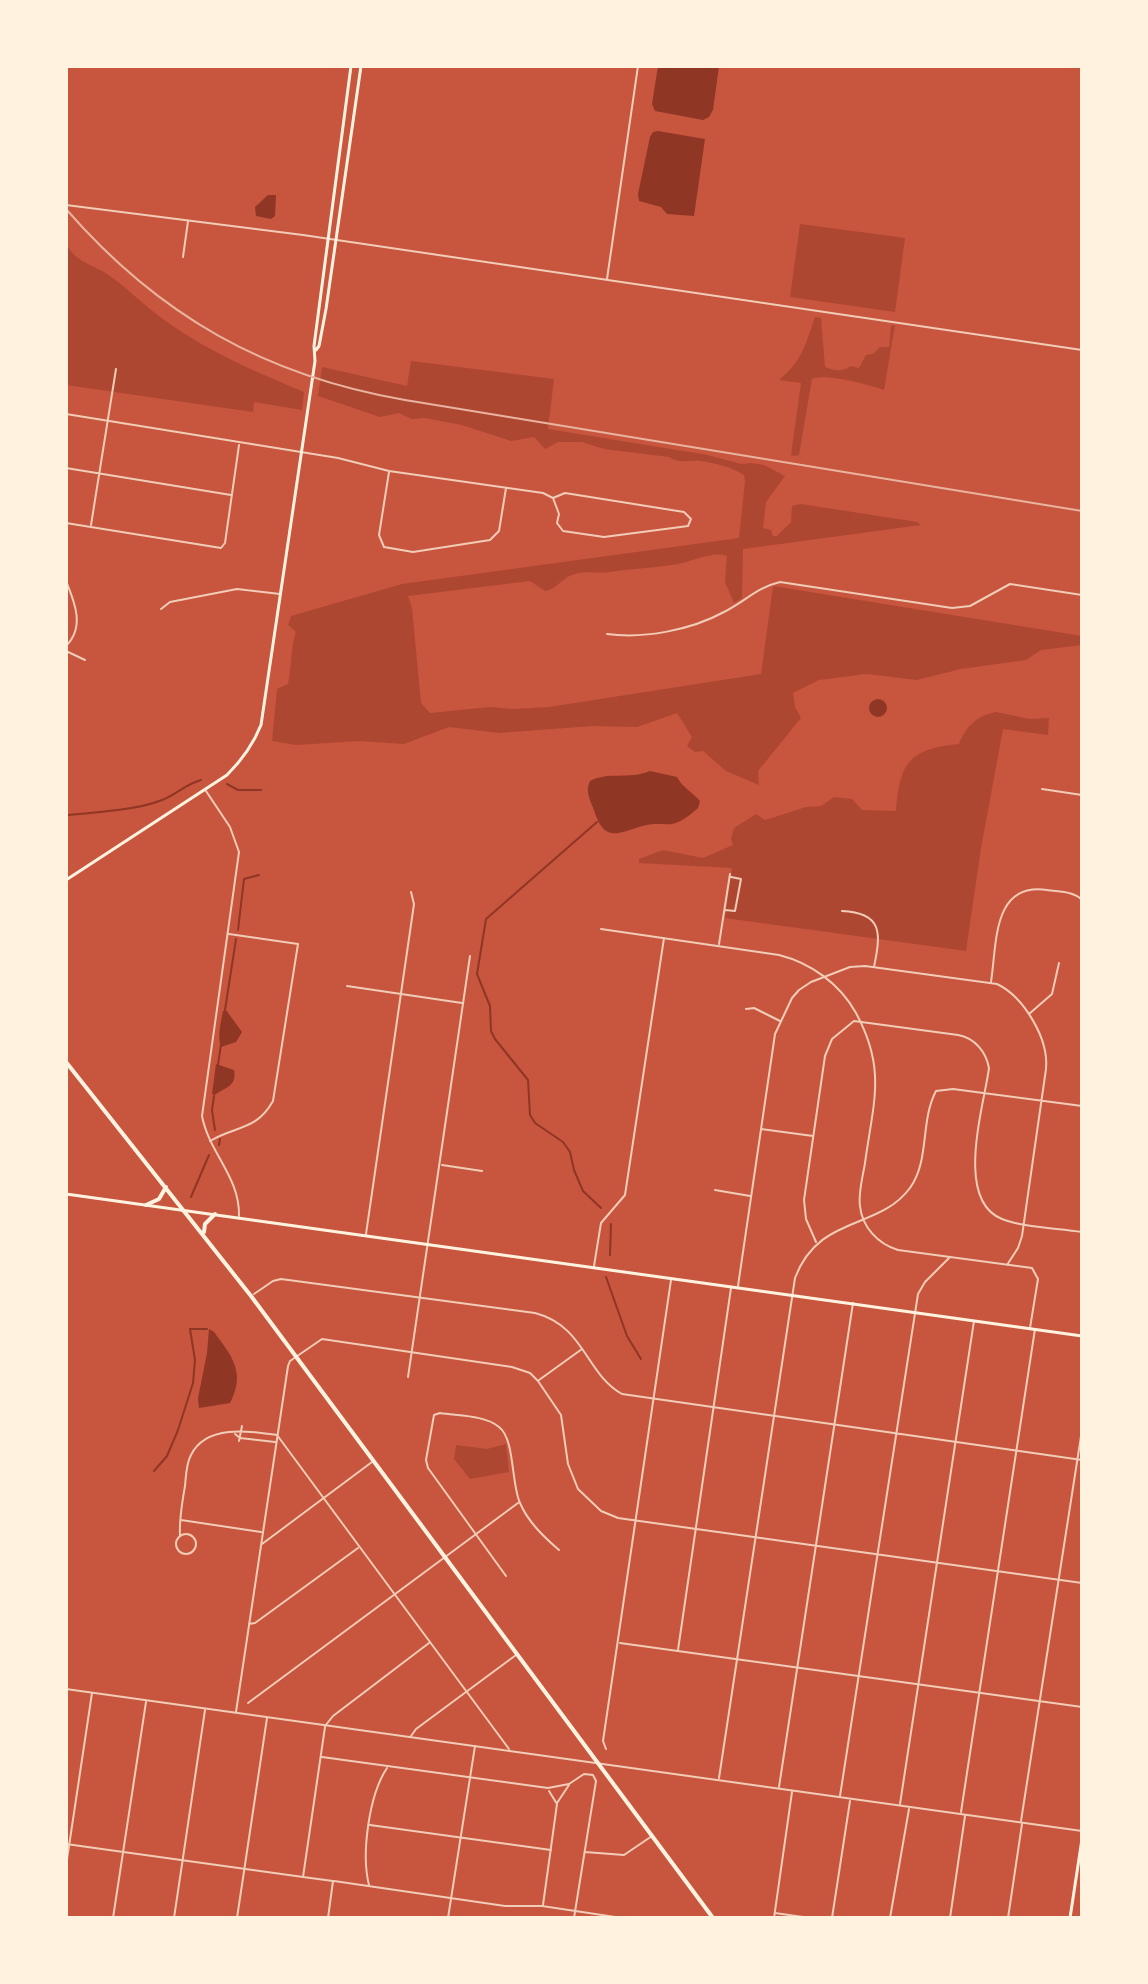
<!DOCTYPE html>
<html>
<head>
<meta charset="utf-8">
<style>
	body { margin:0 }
	#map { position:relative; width:1148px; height:1984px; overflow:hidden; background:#c8553d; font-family:Ubuntu,sans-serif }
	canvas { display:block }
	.frame { position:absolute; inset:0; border:68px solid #fff3e0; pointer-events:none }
</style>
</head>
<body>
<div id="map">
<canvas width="1148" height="1984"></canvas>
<div class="frame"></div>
</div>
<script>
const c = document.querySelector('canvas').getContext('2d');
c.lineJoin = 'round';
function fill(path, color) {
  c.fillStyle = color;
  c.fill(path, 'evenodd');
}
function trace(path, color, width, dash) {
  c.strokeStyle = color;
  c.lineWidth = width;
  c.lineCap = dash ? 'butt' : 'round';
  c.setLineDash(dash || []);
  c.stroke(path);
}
const green = new Path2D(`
	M 800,224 L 905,238 L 895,312 L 790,297 Z
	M 66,243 C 73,260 90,264 104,272 C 126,286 145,307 167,322 C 209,352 256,372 304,392 L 302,410 L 254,402 L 253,412 L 66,385 Z
	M 815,317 L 821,318 L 825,367 C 835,371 842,372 851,366 L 859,368 L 866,355 L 873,354 L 880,347 L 889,347 L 891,326 L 895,325 L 884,390 C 869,385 826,373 812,379 L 799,455 L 794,456 L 791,455 L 801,383 L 779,380 C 803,360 805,345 815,317 Z
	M 411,361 L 554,379 L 548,429 L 708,455 L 741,464 L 751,463 L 764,465 L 785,476 L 766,502 L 763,528 L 771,530 L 773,536 L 777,536 L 791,522 L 792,506 L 801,504 L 917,522 L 921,525 L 743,549 L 742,598 L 734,603 L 725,582 L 727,556 C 711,550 690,563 672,565 C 651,568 630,569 609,572 C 597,574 584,570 572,575 C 561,579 557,589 545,591 L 530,581 L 408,596 L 412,608 L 421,703 L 430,713 L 490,707 L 513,709 L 549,707 L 761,674 L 773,586 L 1082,636 L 1082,645 L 1041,650 L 1026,660 L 961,669 L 917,680 L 866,674 L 819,680 L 793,693 L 795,707 L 801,718 L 758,771 L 759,785 L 726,771 L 703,751 L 695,752 L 687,746 L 692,737 L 677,713 L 637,727 L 592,726 L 499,733 L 449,727 L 404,744 L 359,741 L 296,745 L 272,741 L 277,689 L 288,684 C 292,665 290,650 296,632 L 288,625 L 291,616 L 402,584 L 739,538 L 745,481 L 744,475 C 731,467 716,463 700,461 C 689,460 679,464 669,457 L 604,449 L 582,442 L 558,442 L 545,449 L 534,437 L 511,441 L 462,425 L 424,418 L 412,419 L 399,413 L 380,417 L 318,396 L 322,367 L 407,386 Z
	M 996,712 L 1030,719 L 1049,718 L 1048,735 L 1003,729 L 981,848 L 966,951 L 725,918 L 732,868 L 639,863 L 639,859 L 663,850 L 703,858 L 733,845 L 731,838 L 734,828 L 756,814 L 765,820 L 806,807 L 821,806 L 834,797 L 852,799 L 862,810 L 896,811 C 900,762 909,749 959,744 C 967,725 977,716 996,712 Z
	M 506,1444 L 509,1472 L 470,1479 L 454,1459 L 456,1445 L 487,1449 Z`);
const water = new Path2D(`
	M 658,66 L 719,66 L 713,110 L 709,117 L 703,120 L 655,111 L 652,104 Z
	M 658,131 L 705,139 L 694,216 L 667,214 L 661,207 L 639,201 L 638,194 L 650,137 L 653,132 Z
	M 268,195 L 276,195 L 275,216 L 271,219 L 256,216 L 255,207 Z
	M869 708a9 9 0 1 1 18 0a9 9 0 1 1-18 0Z
	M 650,771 L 677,777 C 683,788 692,792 700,801 L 698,808 C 691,814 682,822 672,824 C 664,825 655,823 647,825 C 623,830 605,847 594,810 C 590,800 585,791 590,781 C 609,771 628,780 650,771 Z
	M 226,1010 L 242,1032 L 236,1042 L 221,1047 C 217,1037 221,1021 223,1011 Z
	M 216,1064 L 234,1070 C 237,1087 225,1087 215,1095 L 212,1094 Z
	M 209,1329 L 214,1332 C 232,1356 246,1373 230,1403 L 199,1408 L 198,1398 L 207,1353 Z`);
const stream = new Path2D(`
	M 227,784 L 238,790 L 261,790
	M 66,815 C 92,813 138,810 162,800 C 177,794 186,784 201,780
	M 597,822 L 486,919 L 477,974 L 490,1006 L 491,1031 L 495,1039 L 528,1080 L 530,1115 L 535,1123 L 563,1142 L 570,1152 L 574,1170 L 583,1191 L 601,1208
	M 238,930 L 244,879 L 259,875
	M 225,1010 L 236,939
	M 218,1065 L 221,1044
	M 214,1096 L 212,1110 L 215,1130
	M 219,1145 L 220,1139
	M 191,1197 L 209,1155
	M 610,1255 L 611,1224
	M 606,1277 L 627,1336 L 641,1359
	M 154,1471 L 167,1456 L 178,1430 L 193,1383 L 195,1360 L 190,1329 L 207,1329`);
const minor = new Path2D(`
	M 183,257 L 188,221
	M 607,279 L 638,66
	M 66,414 L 338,458 L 389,471 L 543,493 L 553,498
	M 66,468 L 231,495
	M 389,472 L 379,535 L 384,547 L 413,552 L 490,540 L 499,531 L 506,488
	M 565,493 L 684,512 L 691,519 L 688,526 L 604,537 L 563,531 L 557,523 L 559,514 L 553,498 Z
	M 66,523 L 221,548 L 225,543 L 239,445
	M 91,525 L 116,369
	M 66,581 C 75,603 85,627 66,646
	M 161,609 L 170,602 L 237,589 L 280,594
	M 607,634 C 644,639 691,630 724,612 C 744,602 758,587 780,582 L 952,608 L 970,606 L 1010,584 L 1082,595
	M 66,651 L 85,660
	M 1042,789 L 1082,795
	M 206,791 L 230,827 L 239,852 L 202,1116 C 209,1153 240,1177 239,1216
	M 725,910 L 735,911 L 741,879 L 731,877
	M 842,911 C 883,913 881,933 874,967
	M 601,929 L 779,955 C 811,963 840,984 856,1013 C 887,1070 873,1103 865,1163 C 863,1176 858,1193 860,1206 C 862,1227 878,1244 898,1250 L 1032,1268 L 1038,1279 L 1030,1328
	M 719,944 L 730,874
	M 991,982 C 997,944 992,882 1047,890 C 1059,892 1073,891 1082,900
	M 347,986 L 462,1003
	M 746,1009 L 754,1008 L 780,1021
	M 1029,1014 L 1052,994 L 1059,963
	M 761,1129 L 813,1136
	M 210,1141 C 237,1125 256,1131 273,1101 L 298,944 L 229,934
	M 442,1165 L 482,1171
	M 715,1190 L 750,1196
	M 366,1234 L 414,904 L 411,892
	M 816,1242 L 806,1219 L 804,1200 L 825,1056 L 832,1039 L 854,1021 L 958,1035 C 975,1038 986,1052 989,1068 C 984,1106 954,1200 1002,1219 C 1026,1228 1057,1228 1082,1232
	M 594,1266 L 601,1223 L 625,1195 L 664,938
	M 738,1286 L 775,1034 L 792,998 L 799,990 L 811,982 L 850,967 L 865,966 L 997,984 C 1024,997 1049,1039 1046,1069 L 1022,1236 L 1018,1248 L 1007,1265
	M 254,1294 L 273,1281 L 281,1279 L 535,1313 C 585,1326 585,1373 622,1394 L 1082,1460
	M 408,1377 L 470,956
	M 539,1380 L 582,1349
	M 235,1434 L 240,1438 L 275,1442
	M 239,1441 L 242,1426
	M 181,1520 L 261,1532
	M176 1544a10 10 0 1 1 20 0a10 10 0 1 1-20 0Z
	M 180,1536 C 179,1519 182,1503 185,1486 C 186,1476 186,1464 191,1455 C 206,1424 250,1431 277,1435 L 509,1749
	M 262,1544 L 372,1462
	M 506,1576 L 428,1468 L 426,1460 L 434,1415 L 440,1413 C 458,1416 485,1415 499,1427 C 515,1439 511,1483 520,1503 C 528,1522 544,1537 559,1550
	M 249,1624 L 255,1623 L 358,1548
	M 620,1643 L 1082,1707
	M 678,1650 L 731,1288
	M 248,1703 L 518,1503
	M 236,1712 L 288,1366 L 290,1361 L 322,1339 L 512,1367 L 530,1373 L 538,1381 L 561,1415 L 568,1464 L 578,1489 L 601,1511 L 618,1518 L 1082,1583
	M 325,1726 L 333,1716 L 429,1643
	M 411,1736 L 416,1729 L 516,1655
	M 606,1749 L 603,1741 L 671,1280
	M 322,1757 L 548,1788 L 569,1784 L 584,1774 L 593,1775 L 596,1781 L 574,1918
	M 719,1778 L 795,1278 C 819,1214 878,1231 910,1188 C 930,1160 920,1121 936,1091 L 953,1089 L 1082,1106
	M 779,1787 L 853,1303
	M 840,1796 L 918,1294 L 925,1282 L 949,1258
	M 557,1803 L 569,1785
	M 900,1804 L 974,1321
	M 961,1812 L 1035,1329
	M 1021,1821 L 1082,1430
	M 370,1825 L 551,1850
	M 66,1844 L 303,1877
	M 585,1852 L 624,1855 L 652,1836
	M 66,1866 L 92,1693
	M 334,1881 L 505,1906 L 542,1906 L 622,1918
	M 369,1885 C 361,1854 369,1795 387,1768
	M 543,1905 L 557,1804 L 549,1791
	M 775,1913 L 810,1918
	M 113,1918 L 146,1702
	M 174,1918 L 205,1710
	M 237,1918 L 267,1718
	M 448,1918 L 475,1746
	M 774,1918 L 792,1792
	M 832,1918 L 850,1801
	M 890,1918 L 909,1809
	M 950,1918 L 965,1816
	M 1008,1918 L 1022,1824`);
const tertiary = new Path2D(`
	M 66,205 L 303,235 L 1082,350
	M 66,1689 L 1082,1831
	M 325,1727 L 303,1877 L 333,1881 L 328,1918`);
const secondary = new Path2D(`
	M 316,350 L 319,346 L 326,309 L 361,66
	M 66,880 L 227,775 C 242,760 253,745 261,725 L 315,361 L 314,346 L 351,66
	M 66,1194 L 1082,1336
	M 1070,1918 L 1082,1839`);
const primary = new Path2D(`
	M 66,1062 L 251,1296 L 713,1918
	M 146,1205 L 159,1199 L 166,1187
	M 204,1232 L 205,1224 L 215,1214`);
const rail = new Path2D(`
	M 66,209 C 159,316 266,376 405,400 L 1082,511`);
fill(green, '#ae4732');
fill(water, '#8f3625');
trace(stream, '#8f3625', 2);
trace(minor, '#f1ccb7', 2);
trace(tertiary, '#f1ccb7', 2);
trace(secondary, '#fff3e0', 3);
trace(primary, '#fff3e0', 4);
trace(rail, '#e9b49f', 2);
</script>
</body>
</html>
